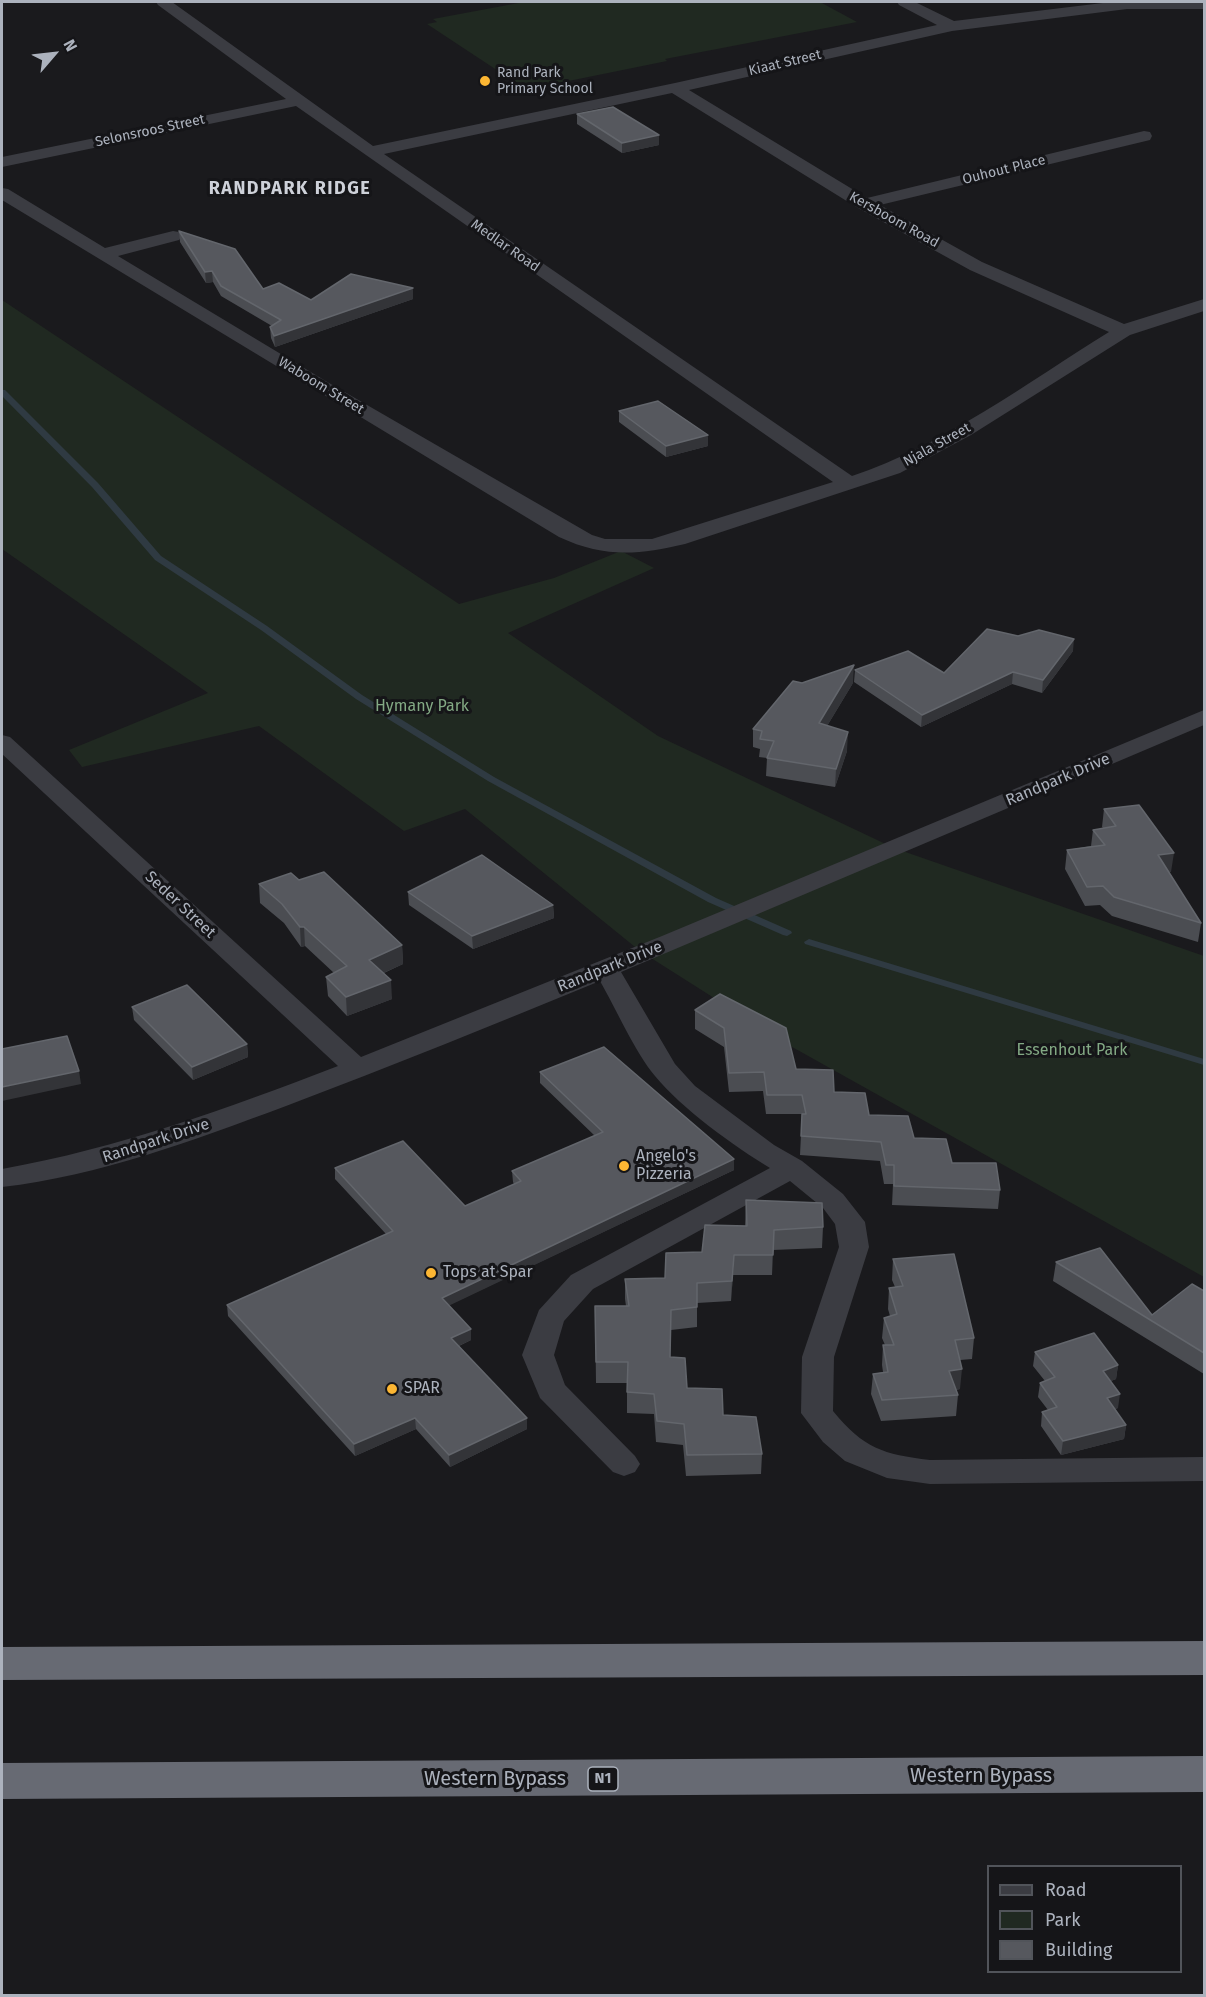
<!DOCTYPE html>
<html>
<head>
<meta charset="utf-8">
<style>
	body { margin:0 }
	#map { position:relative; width:1206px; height:1997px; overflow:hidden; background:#1a1a1d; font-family:"Fira Sans",sans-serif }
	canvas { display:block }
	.frame { position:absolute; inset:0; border:3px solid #acb2bd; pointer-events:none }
	.legend { position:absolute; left:987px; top:1865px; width:195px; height:108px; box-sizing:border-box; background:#151518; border:2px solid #51545a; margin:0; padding:8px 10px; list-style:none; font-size:18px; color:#acb2bd }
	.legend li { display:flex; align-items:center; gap:12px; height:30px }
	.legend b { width:30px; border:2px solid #51545a }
	.north { position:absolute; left:24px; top:24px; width:60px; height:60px; -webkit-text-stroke:4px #151518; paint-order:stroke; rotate:62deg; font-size:16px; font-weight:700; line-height:24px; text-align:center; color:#acb2bd }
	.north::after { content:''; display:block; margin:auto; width:21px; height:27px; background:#acb2bd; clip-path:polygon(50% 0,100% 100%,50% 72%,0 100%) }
</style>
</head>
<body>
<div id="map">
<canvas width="1206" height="1997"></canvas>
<div class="frame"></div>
<ul class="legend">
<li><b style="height:8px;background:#3b3c42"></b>Road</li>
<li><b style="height:16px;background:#202921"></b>Park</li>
<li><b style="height:16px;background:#56585e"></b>Building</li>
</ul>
<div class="north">N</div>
</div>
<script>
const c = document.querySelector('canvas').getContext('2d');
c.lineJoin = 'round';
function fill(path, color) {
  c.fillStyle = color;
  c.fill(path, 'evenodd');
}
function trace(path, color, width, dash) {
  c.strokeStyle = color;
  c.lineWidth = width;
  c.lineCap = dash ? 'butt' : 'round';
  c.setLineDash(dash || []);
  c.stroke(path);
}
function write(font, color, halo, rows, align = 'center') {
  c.font = font + ' "Fira Sans",sans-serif';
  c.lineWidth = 6;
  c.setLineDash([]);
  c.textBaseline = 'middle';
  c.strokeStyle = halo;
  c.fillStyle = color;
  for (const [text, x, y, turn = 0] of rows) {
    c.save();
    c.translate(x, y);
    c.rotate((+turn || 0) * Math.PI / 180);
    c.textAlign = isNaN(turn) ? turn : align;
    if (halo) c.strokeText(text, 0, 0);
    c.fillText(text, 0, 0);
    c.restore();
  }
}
const green = new Path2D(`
	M 524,2 L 820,2 L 857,22 L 665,59 L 667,61 L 539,87 L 536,85 L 524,88 L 427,24 L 437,22 L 433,19 Z
	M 2,300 L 459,604 L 554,578 L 621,551 L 654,568 L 508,633 L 658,736 L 894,848 L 1204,956 L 1204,1277 L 785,1043 L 640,951 L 465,809 L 404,831 L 259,726 L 82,767 L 69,750 L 208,693 L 2,549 Z`);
const stream = new Path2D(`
	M 2,390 L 5,390 L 98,483 L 161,556 L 267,626 L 362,695 L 494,777 L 716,898 L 791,931 L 792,933 L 787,936 L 783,935 L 708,902 L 488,781 L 356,699 L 261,630 L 155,560 L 92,487 L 2,396 Z
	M 809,939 L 1204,1059 L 1204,1065 L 805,944 L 804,942 Z`);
const minor = new Path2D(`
	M 156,2 L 172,2 L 373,146 L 675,83 L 937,25 L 899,5 L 897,2 L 915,2 L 954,21 L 1111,2 L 1204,2 L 1204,9 L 1127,9 L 952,31 L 689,90 L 867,198 L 1144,131 L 1150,132 L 1152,136 L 1150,140 L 880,205 L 982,262 L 1124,324 L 1204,299 L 1204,311 L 1130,335 L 971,435 L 900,473 L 685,544 C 638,555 604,558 559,537 L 2,200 L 2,188 L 8,189 L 105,248 L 173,231 L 179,232 L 182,236 L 179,240 L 118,256 L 329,383 L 592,535 L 605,539 L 652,539 L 833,482 L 296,106 L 2,167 L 2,157 L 286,99 L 158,5 ZM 672,93 L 858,208 L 970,270 L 1109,332 C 1028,382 943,446 852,476 L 384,154 Z
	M 1204,710 L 1204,725 L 621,972 L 675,1064 L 695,1086 L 774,1145 L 802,1161 L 843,1194 L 865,1222 L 869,1247 L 834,1357 L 833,1411 C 864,1449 883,1454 930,1460 L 1204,1457 L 1204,1481 L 930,1484 L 887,1478 L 845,1461 L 823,1442 L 801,1413 L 802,1357 L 839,1247 L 835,1224 L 823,1208 L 790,1181 L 593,1289 L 564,1321 L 554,1355 L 565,1385 L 635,1456 L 640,1464 L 635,1472 L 624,1476 L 613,1472 L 540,1398 L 522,1355 L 539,1310 L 571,1275 L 770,1168 C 735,1147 681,1108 655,1076 C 635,1052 616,1009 600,981 C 496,1024 391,1066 286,1106 C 194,1140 99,1176 2,1187 L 2,1169 C 119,1148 226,1109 338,1066 L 2,754 L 2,735 L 10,737 L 361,1057 L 662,936 Z`);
const motorway = new Path2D(`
	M 1204,1641 L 1204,1675 L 2,1680 L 2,1647 Z
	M 1204,1756 L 1204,1792 L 2,1799 L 2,1763 Z`);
const wall = new Path2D(`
	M 577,114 L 659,135 L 659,145 L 622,153 L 577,124 Z
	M 179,231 L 263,289 L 311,300 L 413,299 L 275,347 L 271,338 L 270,327 L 272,326 L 221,296 L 213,282 L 206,283 L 180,242 Z
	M 619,411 L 708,435 L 708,446 L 666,457 L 619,422 Z
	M 1073,651 L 1042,693 L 1012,684 L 921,727 L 854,682 L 855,670 L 944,673 Z
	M 853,683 L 827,726 L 847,751 L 835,787 L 766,776 L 767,758 L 759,757 L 760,749 L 753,747 L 753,729 Z
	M 1104,809 L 1171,872 L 1169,872 L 1201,923 L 1198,942 L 1112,916 L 1100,905 L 1085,906 L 1065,869 L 1067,850 L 1091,846 L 1093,830 L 1103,828 L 1102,827 Z
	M 299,880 L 402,945 L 403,964 L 384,973 L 392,999 L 347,1016 L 328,996 L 326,977 L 334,973 L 305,946 L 301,947 L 284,923 L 260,903 L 259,884 Z
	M 408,892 L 553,905 L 554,918 L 473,949 L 409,905 Z
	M 132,1007 L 247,1044 L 248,1057 L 193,1080 L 134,1020 Z
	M 695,1010 L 796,1069 L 834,1092 L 869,1115 L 914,1138 L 952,1163 L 1000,1190 L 998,1209 L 892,1205 L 893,1184 L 884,1184 L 880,1161 L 800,1155 L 802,1114 L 766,1114 L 763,1091 L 729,1092 L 724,1047 L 695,1029 Z
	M 540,1072 L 734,1159 L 734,1170 L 449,1305 L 471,1329 L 471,1340 L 459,1346 L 527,1418 L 527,1429 L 450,1467 L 416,1429 L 355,1456 L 228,1316 L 227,1305 L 386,1234 L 335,1179 L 335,1168 L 465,1206 L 514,1184 L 513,1182 L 512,1171 L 595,1136 L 540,1083 Z
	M 746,1200 L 823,1227 L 822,1248 L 773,1250 L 772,1275 L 733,1275 L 731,1301 L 697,1303 L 697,1327 L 671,1330 L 670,1357 L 687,1388 L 723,1415 L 762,1454 L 761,1474 L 686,1476 L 683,1445 L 656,1442 L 654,1414 L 627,1413 L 627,1383 L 596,1383 L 595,1306 L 626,1306 L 625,1299 L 625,1279 L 665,1278 L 702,1252 L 745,1226 Z
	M 893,1259 L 974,1338 L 972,1359 L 960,1360 L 960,1389 L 956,1390 L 958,1395 L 956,1416 L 881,1421 L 871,1394 L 873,1374 L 883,1372 L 882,1365 L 883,1345 L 885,1345 L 882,1338 L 884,1318 L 890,1316 L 888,1309 L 889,1288 L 895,1287 L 892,1280 Z
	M 1056,1262 L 1152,1315 L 1204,1291 L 1204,1374 L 1053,1281 Z
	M 1035,1352 L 1118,1365 L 1116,1379 L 1111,1381 L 1118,1408 L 1115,1409 L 1126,1425 L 1124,1439 L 1061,1455 L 1041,1426 L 1042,1412 L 1048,1410 L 1038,1397 L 1040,1383 L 1045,1381 L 1033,1366 Z`);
const shadedWall = new Path2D(`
	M 659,135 L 659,145 L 622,153 L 622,143 Z
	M 212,271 L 213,282 L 206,283 L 205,272 Z
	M 413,288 L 413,299 L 275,347 L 274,336 Z
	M 708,435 L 708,446 L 666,457 L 666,446 Z
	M 1074,639 L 1073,651 L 1042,693 L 1043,680 Z
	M 854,665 L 853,683 L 818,741 L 819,723 Z
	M 1013,672 L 1012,684 L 921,727 L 922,715 Z
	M 848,732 L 847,751 L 835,787 L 836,769 Z
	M 1174,853 L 1171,872 L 1156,874 L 1158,855 Z
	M 553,905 L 554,918 L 473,949 L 472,936 Z
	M 300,927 L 304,927 L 305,946 L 301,947 Z
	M 402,945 L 403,964 L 370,979 L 369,960 Z
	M 391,980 L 392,999 L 347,1016 L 346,997 Z
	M 247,1044 L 248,1057 L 193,1080 L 192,1067 Z
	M 79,1071 L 81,1084 L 2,1101 L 2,1087 Z
	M 734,1159 L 734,1170 L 442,1309 L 442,1298 Z
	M 734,1255 L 733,1275 L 731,1301 L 732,1281 Z
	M 471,1329 L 471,1340 L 452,1349 L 451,1338 Z
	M 1118,1365 L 1116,1379 L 1101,1385 L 1103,1371 Z
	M 962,1369 L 960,1389 L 947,1391 L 949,1371 Z
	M 1120,1394 L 1118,1408 L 1105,1412 L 1107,1398 Z
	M 415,1418 L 416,1429 L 355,1456 L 354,1444 Z
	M 527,1418 L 527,1429 L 450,1467 L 449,1455 Z
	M 1126,1425 L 1124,1439 L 1061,1455 L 1063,1441 Z`);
const building = new Path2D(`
	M 613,107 L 659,135 L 622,143 L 577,114 Z
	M 179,231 L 235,249 L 263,289 L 279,283 L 311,300 L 351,274 L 413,288 L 274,336 L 270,327 L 281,320 L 221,286 L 212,271 L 205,272 Z
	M 658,401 L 708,435 L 666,446 L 619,411 Z
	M 987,629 L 1018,636 L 1039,630 L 1074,639 L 1043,680 L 1013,672 L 922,715 L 855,670 L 908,651 L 944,673 Z
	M 854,665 L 819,723 L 848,732 L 836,769 L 767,758 L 774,741 L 760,739 L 762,731 L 753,729 L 793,681 L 802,683 Z
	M 1139,805 L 1174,853 L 1158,855 L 1201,923 L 1114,897 L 1103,886 L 1087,887 L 1067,850 L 1105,845 L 1093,830 L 1116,826 L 1104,809 Z
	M 482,855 L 553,905 L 472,936 L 408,892 Z
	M 324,872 L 402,945 L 369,960 L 391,980 L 346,997 L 326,977 L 347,966 L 304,927 L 300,927 L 282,904 L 259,884 L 291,873 L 299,880 Z
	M 187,985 L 247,1044 L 192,1067 L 132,1007 Z
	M 720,994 L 786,1028 L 796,1069 L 833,1070 L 834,1092 L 865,1093 L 869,1115 L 908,1116 L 914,1138 L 946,1139 L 952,1163 L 996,1163 L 1000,1190 L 894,1186 L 894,1165 L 886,1165 L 881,1142 L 801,1136 L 802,1114 L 806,1114 L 802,1095 L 767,1095 L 764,1072 L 729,1073 L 724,1028 L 695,1010 Z
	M 67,1036 L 79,1071 L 2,1087 L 2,1049 Z
	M 604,1047 L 734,1159 L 442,1298 L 471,1329 L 451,1338 L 527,1418 L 449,1455 L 415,1418 L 354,1444 L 227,1305 L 393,1231 L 335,1168 L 403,1141 L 465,1206 L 521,1181 L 512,1171 L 603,1132 L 540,1072 Z
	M 746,1200 L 822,1203 L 823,1227 L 774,1230 L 773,1255 L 734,1255 L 732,1281 L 697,1283 L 697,1307 L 671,1310 L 670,1357 L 685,1358 L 687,1388 L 722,1389 L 723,1415 L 756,1417 L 762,1454 L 687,1455 L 684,1424 L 657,1421 L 654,1394 L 627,1392 L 628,1362 L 596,1362 L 595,1306 L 629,1306 L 625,1279 L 665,1278 L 666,1253 L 702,1252 L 705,1225 L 747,1226 Z
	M 1100,1248 L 1152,1315 L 1192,1284 L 1204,1291 L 1204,1353 L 1056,1262 Z
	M 954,1254 L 974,1338 L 955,1340 L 962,1369 L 949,1371 L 958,1395 L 882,1400 L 873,1374 L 888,1372 L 883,1345 L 894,1345 L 884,1318 L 897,1314 L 889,1288 L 903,1286 L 893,1259 Z
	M 1094,1333 L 1118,1365 L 1103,1371 L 1120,1394 L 1107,1398 L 1126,1425 L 1063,1441 L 1042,1412 L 1057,1407 L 1040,1383 L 1055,1377 L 1035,1352 Z`);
const markers = [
	[485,81,6,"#fcb633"],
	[624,1166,6,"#fcb633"],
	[431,1273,6,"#fcb633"],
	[392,1389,6,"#fcb633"]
];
const farStreetnames = [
	["Kiaat Street",785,63,-13],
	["Selonsroos Street",150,131,-12],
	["Ouhout Place",1004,170,-14],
	["Kersboom Road",894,220,29],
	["Medlar Road",505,246,35],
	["Waboom Street",321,386,31],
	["Njala Street",937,445,-29]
];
const farPoinames = [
	["Rand Park",497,73],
	["Primary School",497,89]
];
const shields = [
	[603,1779,30]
];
const shieldNames = [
	["N1",603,1779]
];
const parkNames = [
	["Hymany Park",422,707],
	["Essenhout Park",1072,1051]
];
const streetNames = [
	["Randpark Drive",1058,780,-23],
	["Seder Street",180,905,43],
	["Randpark Drive",610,967,-22],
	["Randpark Drive",156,1141,-18]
];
const poiNames = [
	["Angelo's",636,1157],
	["Pizzeria",636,1175],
	["Tops at Spar",443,1273],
	["SPAR",404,1389]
];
const farDistrictnames = [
	["RANDPARK RIDGE",290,189]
];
const nearStreetnames = [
	["Western Bypass",981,1776],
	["Western Bypass",495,1779]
];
fill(green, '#202921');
fill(stream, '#2f3a42');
fill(minor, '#3b3c42');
fill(motorway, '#676a73');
fill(wall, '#4b4d52');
fill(shadedWall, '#333438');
fill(building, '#56585e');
trace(building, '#63666c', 1.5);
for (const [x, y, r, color] of markers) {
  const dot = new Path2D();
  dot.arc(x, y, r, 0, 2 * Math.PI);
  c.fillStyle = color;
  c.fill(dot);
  trace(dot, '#151518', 2);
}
write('14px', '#acb2bd', '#151518', farStreetnames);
write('14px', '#acb2bd', '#151518', farPoinames, 'left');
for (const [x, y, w] of shields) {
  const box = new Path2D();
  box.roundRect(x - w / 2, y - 12, w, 24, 4.5);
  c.fillStyle = '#151518';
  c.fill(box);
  trace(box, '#acb2bd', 1.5);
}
write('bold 15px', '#acb2bd', null, shieldNames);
write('16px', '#83a984', '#151518', parkNames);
write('16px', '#acb2bd', '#151518', streetNames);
write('16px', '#acb2bd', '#151518', poiNames, 'left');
c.letterSpacing = '1.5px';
write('bold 18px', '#ced1d9', '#151518', farDistrictnames);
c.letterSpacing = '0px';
write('20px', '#acb2bd', '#151518', nearStreetnames);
</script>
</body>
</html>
